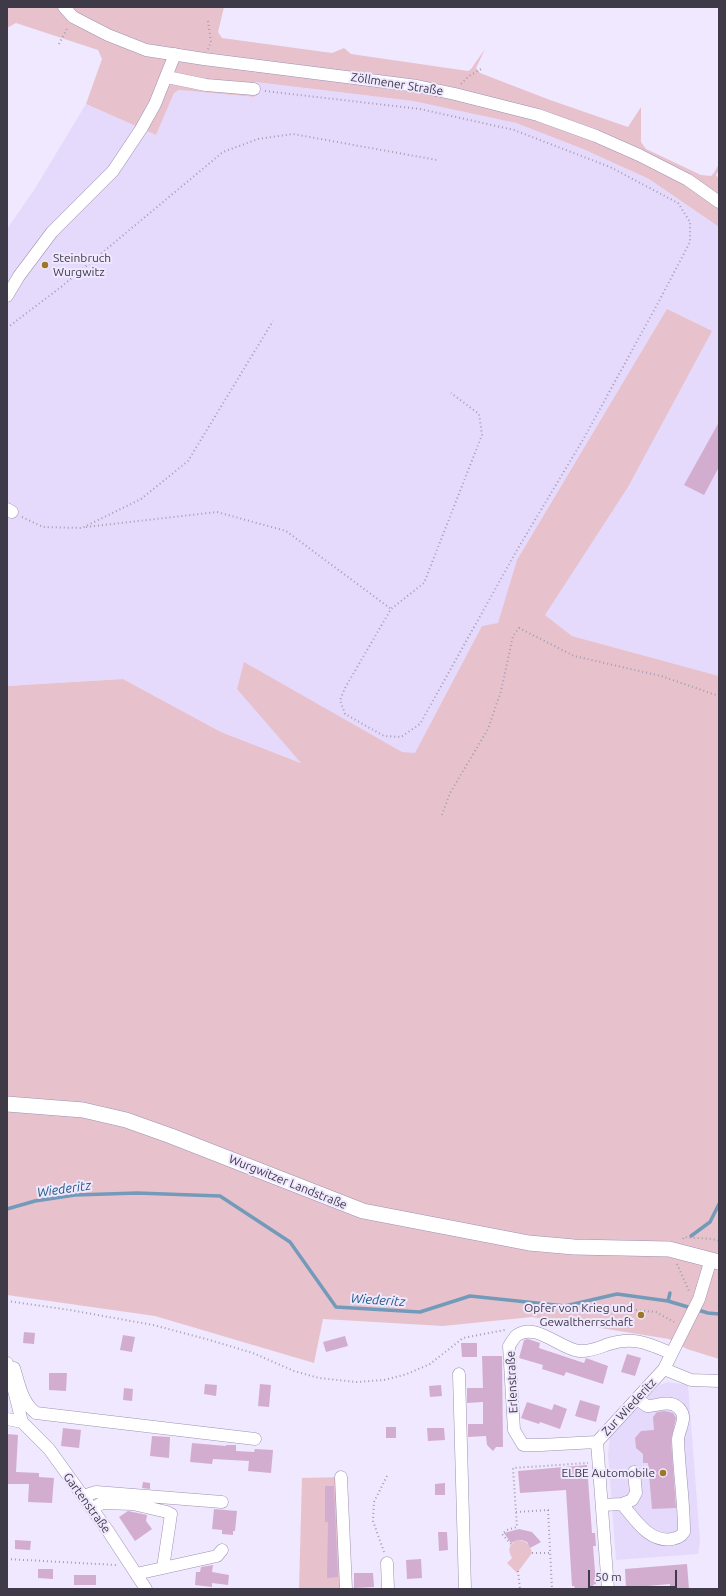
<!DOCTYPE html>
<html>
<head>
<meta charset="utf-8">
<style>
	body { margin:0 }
	#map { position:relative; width:726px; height:1596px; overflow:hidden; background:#efe8fe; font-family:Ubuntu,sans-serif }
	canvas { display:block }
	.frame { position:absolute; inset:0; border:8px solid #3f3a48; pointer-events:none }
	.scale { position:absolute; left:588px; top:1570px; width:89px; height:18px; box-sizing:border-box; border:2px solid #3f3a48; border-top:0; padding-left:5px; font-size:12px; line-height:14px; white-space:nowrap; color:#3f3a48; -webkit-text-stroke:3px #efe8fe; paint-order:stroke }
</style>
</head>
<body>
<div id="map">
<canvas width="726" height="1596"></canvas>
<div class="frame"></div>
<div class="scale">50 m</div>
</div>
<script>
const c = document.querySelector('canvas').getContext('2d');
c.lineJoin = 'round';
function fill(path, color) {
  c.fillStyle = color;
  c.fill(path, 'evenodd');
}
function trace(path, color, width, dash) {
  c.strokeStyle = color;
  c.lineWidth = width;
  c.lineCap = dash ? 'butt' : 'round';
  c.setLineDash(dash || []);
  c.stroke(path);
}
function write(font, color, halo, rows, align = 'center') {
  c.font = font + ' Ubuntu,sans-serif';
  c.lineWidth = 4;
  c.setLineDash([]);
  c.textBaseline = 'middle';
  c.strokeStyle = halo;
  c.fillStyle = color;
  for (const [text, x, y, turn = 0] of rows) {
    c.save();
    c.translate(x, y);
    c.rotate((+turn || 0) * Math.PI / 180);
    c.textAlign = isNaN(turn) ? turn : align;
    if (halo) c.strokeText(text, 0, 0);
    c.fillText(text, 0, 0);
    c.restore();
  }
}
const built = new Path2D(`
	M 254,82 L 413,101 L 516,123 L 583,149 L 649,179 L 719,227 L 719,676 L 572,636 L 545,615 L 456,751 L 302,763 L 221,732 L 123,679 L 7,686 L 7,229 L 34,190 L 86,104 L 156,135 L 174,92 L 179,90 L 253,97 Z
	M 668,1382 L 688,1385 L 700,1540 L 698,1554 L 616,1560 L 608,1454 L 610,1437 L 615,1430 L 649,1395 L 659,1385 Z`);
const green = new Path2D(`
	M 7,7 L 224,7 L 218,32 L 222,38 L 332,53 L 344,48 L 351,54 L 468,71 L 471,69 L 485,49 L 476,68 L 480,73 L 550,100 L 628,127 L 641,107 L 641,142 L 646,149 L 701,175 L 711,176 L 714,173 L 719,164 L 719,170 L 716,175 L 719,179 L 719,227 L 649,179 L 583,149 L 516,123 L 413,101 L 255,82 L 254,97 L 179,90 L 174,93 L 156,135 L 86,104 L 102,59 L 98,50 L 16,23 L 7,28 Z
	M 667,309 L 712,331 L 628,487 L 545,615 L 572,636 L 719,676 L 719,1359 L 687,1349 L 669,1339 L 532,1317 L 443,1326 L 323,1319 L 314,1363 L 155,1316 L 7,1295 L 7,686 L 123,679 L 221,732 L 301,763 L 237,689 L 244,662 L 402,752 L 415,753 L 482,626 L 498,623 L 517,560 Z
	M 342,1477 L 347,1589 L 299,1589 L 302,1478 Z
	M 518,1540 C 526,1540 530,1545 532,1553 L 517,1573 L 507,1563 L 512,1558 C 507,1549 509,1544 518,1540 Z`);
const stream = new Path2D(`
	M 7,1209 L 35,1201 L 75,1195 L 137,1193 L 220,1196 L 290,1242 L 336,1307 L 420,1312 L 470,1296 L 565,1306 L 617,1294 L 668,1301 L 708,1313 L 719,1314
	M 691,1236 L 710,1222 L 719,1204
	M 668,1301 L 670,1293`);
const building = new Path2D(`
	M 719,422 L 719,467 L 704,495 L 684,485 Z
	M 24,1332 L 35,1333 L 34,1344 L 23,1343 Z
	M 123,1335 L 135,1337 L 132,1352 L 120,1350 Z
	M 345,1336 L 348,1346 L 326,1352 L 323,1342 Z
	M 528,1339 L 540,1343 L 539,1348 L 584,1363 L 586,1358 L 608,1366 L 603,1384 L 566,1372 L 564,1376 L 542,1369 L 543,1365 L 519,1358 L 524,1340 Z
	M 461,1343 L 477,1343 L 477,1357 L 462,1357 Z
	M 627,1354 L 641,1358 L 635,1376 L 621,1372 Z
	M 482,1356 L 502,1356 L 503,1447 L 496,1447 L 493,1451 L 487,1445 L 486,1436 L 468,1437 L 468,1424 L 483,1424 L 483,1402 L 467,1403 L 467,1388 L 483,1388 Z
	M 49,1373 L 67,1373 L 66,1391 L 49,1390 Z
	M 205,1384 L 217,1385 L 216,1396 L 204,1394 Z
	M 260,1384 L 271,1385 L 269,1407 L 258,1406 Z
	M 441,1385 L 442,1396 L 430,1397 L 429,1386 Z
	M 124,1388 L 133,1389 L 132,1401 L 123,1400 Z
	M 580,1400 L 600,1406 L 596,1422 L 575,1416 Z
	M 527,1402 L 552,1410 L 554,1404 L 567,1409 L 560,1429 L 540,1422 L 539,1424 L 521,1418 Z
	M 665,1411 L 673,1413 L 676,1418 L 671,1440 L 676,1508 L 652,1509 L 648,1463 L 643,1463 L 643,1454 L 636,1448 L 635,1438 L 641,1431 L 654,1430 L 653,1417 L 657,1412 Z
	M 386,1427 L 396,1427 L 396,1438 L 386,1438 Z
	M 63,1428 L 81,1430 L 79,1448 L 61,1446 Z
	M 427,1428 L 444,1428 L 445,1440 L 428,1441 Z
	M 7,1434 L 18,1435 L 16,1472 L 39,1473 L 39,1477 L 54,1478 L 52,1503 L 28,1502 L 29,1484 L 7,1484 Z
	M 152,1436 L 170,1437 L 169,1458 L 150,1456 Z
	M 192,1443 L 226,1446 L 226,1445 L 236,1445 L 236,1451 L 254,1452 L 255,1449 L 273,1450 L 271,1473 L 248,1471 L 249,1461 L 213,1459 L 212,1464 L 190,1462 Z
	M 587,1465 L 592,1533 L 595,1533 L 596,1546 L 593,1546 L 596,1584 L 593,1585 L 593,1589 L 575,1589 L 574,1586 L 572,1586 L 566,1490 L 520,1493 L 518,1471 Z
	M 143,1482 L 150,1483 L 150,1489 L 142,1488 Z
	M 445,1483 L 445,1495 L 435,1495 L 435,1484 Z
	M 325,1486 L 334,1486 L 338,1577 L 327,1578 L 328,1522 L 325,1522 Z
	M 214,1509 L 237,1511 L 235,1531 L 233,1531 L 233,1535 L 222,1534 L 222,1530 L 212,1529 Z
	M 128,1511 L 147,1515 L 146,1521 L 152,1529 L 135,1541 L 119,1517 Z
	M 519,1529 L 532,1532 L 541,1542 L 530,1548 L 527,1542 L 522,1540 L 518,1540 L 511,1543 L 504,1533 Z
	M 438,1532 L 447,1532 L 448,1550 L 439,1551 Z
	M 15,1540 L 31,1541 L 30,1550 L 15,1549 Z
	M 421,1559 L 422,1578 L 407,1579 L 406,1560 Z
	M 687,1564 L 689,1589 L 670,1589 L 670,1584 L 626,1588 L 625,1569 Z
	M 213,1565 L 212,1572 L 229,1575 L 228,1585 L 212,1583 L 212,1587 L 195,1585 L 196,1572 L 200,1572 L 201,1567 Z
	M 38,1569 L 53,1569 L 53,1579 L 38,1578 Z
	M 354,1573 L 373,1573 L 374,1587 L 354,1588 Z
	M 74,1575 L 96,1575 L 96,1585 L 74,1585 Z`);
const path = new Path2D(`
	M 208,21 L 211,42 L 208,49
	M 59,44 L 68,27
	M 461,84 L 469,76 L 483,68
	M 265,91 L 420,109 L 514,130 L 610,167 L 678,203 L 690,222 L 690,242 L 658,303 L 584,438 L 517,550 L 420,724 L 401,737 L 384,736 L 345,714 L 340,700 L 345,688 L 391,609 L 424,583 L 482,435 L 479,414 L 451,393
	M 7,328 L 61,287 L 223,152 L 258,139 L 293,134 L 437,160
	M 22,517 L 43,527 L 82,528 L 141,499 L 188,461 L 273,321
	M 86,527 L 217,512 L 286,531 L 391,609
	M 442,815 L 450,793 L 488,729 L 501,691 L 513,636 L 519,628 L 574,656 L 661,676 L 719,696
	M 718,1221 L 719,1221
	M 683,1239 L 684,1237 L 712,1239 L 719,1241
	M 677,1264 L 689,1291
	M 7,1301 L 70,1310 L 153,1325 L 206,1339 L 253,1353 L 294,1371 L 319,1378 L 356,1382 L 384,1380 L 407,1374 L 430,1364 L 463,1338 L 505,1330
	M 636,1310 L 656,1312 L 674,1322
	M 516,1512 L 548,1510 L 552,1589
	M 511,1544 L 502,1534 L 507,1530 L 517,1527 L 513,1468 L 588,1463
	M 384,1552 L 373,1521 L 374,1502 L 388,1474
	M 532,1553 L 550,1553
	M 7,1559 L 116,1565
	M 518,1571 L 520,1589`);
const minor = new Path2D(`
	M 64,7 L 73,17 L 108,35 L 146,50 L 204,59 L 417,86 L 455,94 L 538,115 L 596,136 L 639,155 L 688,180 L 719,202
	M 167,77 L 206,85 L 254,89
	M 7,296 L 19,276 L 52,232 L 113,171 L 141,129 L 155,104 L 175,54
	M 7,509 L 12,512
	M 7,1363 L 22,1422 L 49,1449 L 108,1531 L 146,1589
	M 14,1368 C 19,1384 22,1403 36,1413 L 255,1439
	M 664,1369 L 691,1380 L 719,1381
	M 459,1374 L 465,1589
	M 7,1419 L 22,1422
	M 597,1442 L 541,1445 L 523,1445 L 514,1430 L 509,1346 C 511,1343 514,1338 516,1336 C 535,1321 560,1349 579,1351 C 590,1352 600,1347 609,1344 C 634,1336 649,1344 671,1353
	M 341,1477 L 346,1589
	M 83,1496 L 96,1492 L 222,1502
	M 622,1504 C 635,1519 649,1543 672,1539 C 677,1538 681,1537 684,1532 C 684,1501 679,1470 678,1440 C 678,1431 687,1419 681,1411 C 673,1398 658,1406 647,1406 L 637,1399
	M 602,1505 L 622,1504 L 632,1500 L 636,1493 L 634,1472
	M 92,1509 L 102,1503 L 133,1504 L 167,1512 L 171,1514 L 163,1568
	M 387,1563 L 388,1589
	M 136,1574 L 217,1556 L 222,1550
	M 608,1589 L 597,1442 L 664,1369 L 699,1299 L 711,1259`);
const major = new Path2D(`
	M 7,1104 L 83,1110 L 126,1120 L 171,1136 L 363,1211 L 529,1243 L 574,1247 L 669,1249 L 719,1262`);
const markers = [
	[45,265,4,"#9d7824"],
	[641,1315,4,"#9d7824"],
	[663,1473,4,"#9d7824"]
];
const streetNames = [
	["Zöllmener Straße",397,84,9],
	["Wurgwitzer Landstraße",288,1182,22],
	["Erlenstraße",512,1382,-93],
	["Zur Wiederitz",629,1407,-47],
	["Gartenstraße",87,1503,54]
];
const poiNames = [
	["Steinbruch",53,258,"left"],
	["Wurgwitz",53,272,"left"],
	["Opfer von Krieg und",633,1308],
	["Gewaltherrschaft",633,1322],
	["ELBE Automobile",655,1473]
];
const waterNames = [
	["Wiederitz",64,1189,-8],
	["Wiederitz",378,1300,4]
];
fill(built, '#e6dafc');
fill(green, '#e7c2cd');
trace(stream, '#749aba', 3.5);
fill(building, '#d3add0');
trace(minor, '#9d91b2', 13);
trace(major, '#9d91b2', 16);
trace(path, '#a39daf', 2, [1, 3]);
trace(minor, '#fff', 12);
trace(major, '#fff', 15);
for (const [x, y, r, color] of markers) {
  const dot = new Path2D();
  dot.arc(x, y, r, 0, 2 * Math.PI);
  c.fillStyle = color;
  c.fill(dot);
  trace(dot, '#efe8fe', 1.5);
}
write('12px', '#3f3a48', '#efe8fe', streetNames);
write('12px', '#3f3a48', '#efe8fe', poiNames, 'right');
write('italic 13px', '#1d5a85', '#efe8fe', waterNames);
</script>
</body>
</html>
